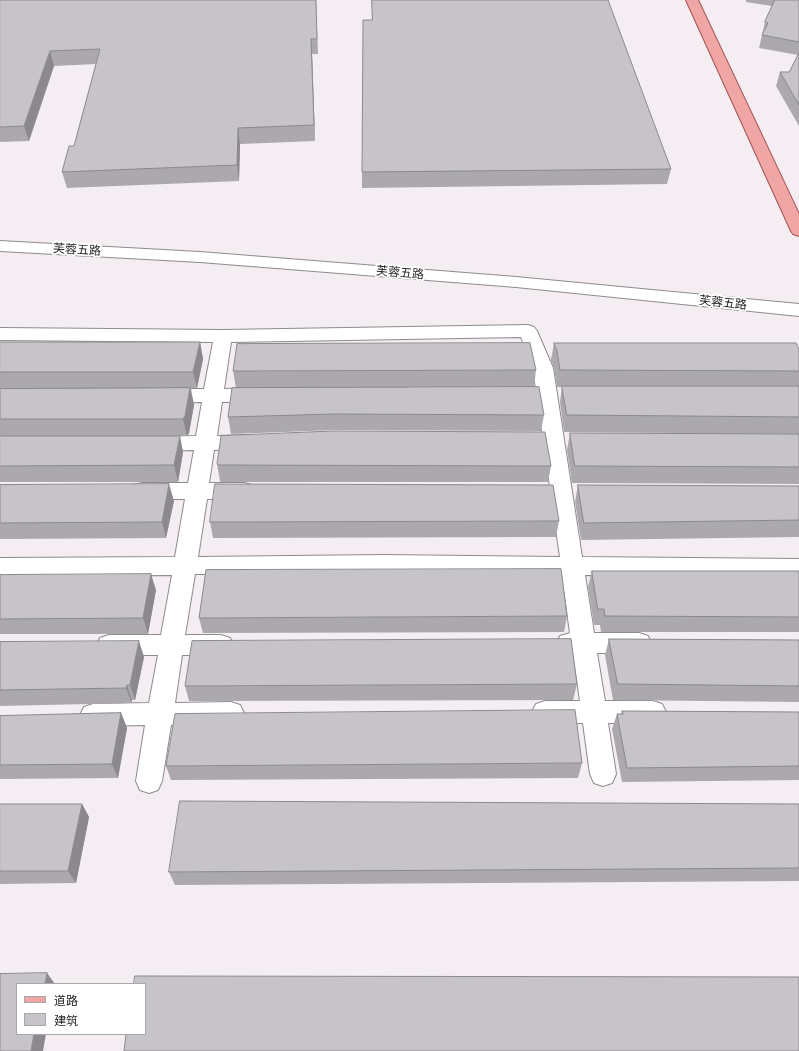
<!DOCTYPE html>
<html>
<head>
<meta charset="utf-8">
<style>
	body { margin:0 }
	#map { position:relative; width:799px; height:1051px; overflow:hidden; background:#f4eef3; font-family:Montserrat,"Noto Sans SC",sans-serif }
	canvas { display:block }
	.legend { position:absolute; left:16px; top:983px; width:130px; height:52px; box-sizing:border-box; background:#fff; border:1px solid #a8a7a8; margin:0; padding:5px 7px; list-style:none; font-size:12px; color:#262426 }
	.legend li { display:flex; align-items:center; gap:8px; height:20px }
	.legend b { width:20px; border:1px solid #a8a7a8 }
</style>
</head>
<body>
<div id="map">
<canvas width="799" height="1051"></canvas>
<ul class="legend">
<li><b style="height:5px;background:#efa6a5"></b>道路</li>
<li><b style="height:11px;background:#c7c4c9"></b>建筑</li>
</ul>
</div>
<script>
const c = document.querySelector('canvas').getContext('2d');
c.lineJoin = 'round';
function trace(path, color, width, dash) {
  c.strokeStyle = color;
  c.lineWidth = width;
  c.lineCap = dash ? 'butt' : 'round';
  c.setLineDash(dash || []);
  c.stroke(path);
}
function fill(path, color) {
  c.fillStyle = color;
  c.fill(path, 'evenodd');
}
function write(font, color, halo, rows, align = 'center') {
  c.font = font + ' Montserrat,"Noto Sans SC",sans-serif';
  c.lineWidth = 3.5;
  c.setLineDash([]);
  c.textBaseline = 'middle';
  c.strokeStyle = halo;
  c.fillStyle = color;
  for (const [text, x, y, turn = 0] of rows) {
    c.save();
    c.translate(x, y);
    c.rotate((+turn || 0) * Math.PI / 180);
    c.textAlign = isNaN(turn) ? turn : align;
    if (halo) c.strokeText(text, 0, 0);
    c.fillText(text, 0, 0);
    c.restore();
  }
}
const minor = new Path2D(`
	M 0,241 L 200,252 L 516,277 L 799,304 L 799,316 L 516,287 L 200,262 L 0,251 Z
	M 528,325 L 534,327 L 537,331 L 553,368 L 582,557 L 799,559 L 799,577 L 585,575 L 594,633 L 639,633 L 648,636 L 651,643 L 648,650 L 639,653 L 597,653 L 605,701 L 653,701 L 662,704 L 666,712 L 662,720 L 653,723 L 608,723 L 616,774 L 612,783 L 603,786 L 594,783 L 590,774 L 583,723 L 545,723 L 536,720 L 532,712 L 536,704 L 545,701 L 580,701 L 573,653 L 560,650 L 557,643 L 560,636 L 570,633 L 562,575 L 383,573 L 195,574 L 185,635 L 221,635 L 230,638 L 233,645 L 230,652 L 221,655 L 182,655 L 175,703 L 231,702 L 240,705 L 244,713 L 240,721 L 231,724 L 171,725 L 162,781 L 158,790 L 149,793 L 140,790 L 136,781 L 145,725 L 93,726 L 84,723 L 80,715 L 84,707 L 93,704 L 149,703 L 158,655 L 109,655 L 100,652 L 97,645 L 100,638 L 109,635 L 161,635 L 172,575 L 0,576 L 0,558 L 175,557 L 185,499 L 142,499 L 134,497 L 131,491 L 134,485 L 142,483 L 188,483 L 194,450 L 151,451 L 144,449 L 141,444 L 144,439 L 151,437 L 196,436 L 202,402 L 162,403 L 155,401 L 152,396 L 155,391 L 162,389 L 204,389 L 213,342 L 0,340 L 0,328 L 223,330 ZM 521,337 L 533,368 L 560,557 L 383,555 L 198,557 L 207,499 L 244,499 L 252,497 L 255,491 L 252,485 L 244,483 L 209,483 L 214,450 L 251,449 L 258,447 L 261,442 L 258,437 L 251,435 L 217,436 L 222,402 L 261,402 L 268,400 L 271,395 L 268,390 L 261,388 L 224,389 L 231,342 Z`);
const major = new Path2D(`
	M 686,0 L 698,0 L 799,214 L 799,236 L 793,234 L 791,231 Z`);
const wall = new Path2D(`
	M 0,0 L 316,0 L 318,54 L 312,54 L 315,141 L 240,144 L 239,181 L 67,188 L 62,172 L 74,146 L 96,64 L 54,66 L 29,141 L 0,142 Z
	M 746,0 L 799,0 L 799,126 L 776,86 L 780,72 L 789,72 L 798,55 L 759,48 L 765,22 L 772,6 L 746,2 Z
	M 372,20 L 671,169 L 667,184 L 362,188 L 362,172 Z
	M 0,342 L 200,342 L 203,359 L 197,388 L 191,388 L 194,405 L 189,433 L 187,436 L 0,436 L 0,389 L 78,388 L 0,388 Z
	M 554,343 L 799,349 L 799,434 L 564,432 L 560,402 L 562,387 L 557,387 L 554,368 L 551,360 Z
	M 536,370 L 534,387 L 407,387 L 544,415 L 541,431 L 335,430 L 231,434 L 228,417 L 236,388 L 233,371 Z
	M 570,433 L 799,434 L 799,484 L 572,483 L 567,450 Z
	M 0,436 L 183,452 L 178,482 L 0,482 Z
	M 217,464 L 551,466 L 548,482 L 221,482 L 220,481 Z
	M 0,485 L 174,501 L 166,538 L 0,539 Z
	M 578,485 L 799,486 L 799,537 L 581,540 L 575,502 Z
	M 559,521 L 556,537 L 213,538 L 210,522 Z
	M 592,571 L 799,571 L 799,632 L 601,632 L 600,625 L 594,625 L 588,587 Z
	M 0,575 L 156,590 L 148,634 L 0,634 Z
	M 567,616 L 564,632 L 203,633 L 199,618 Z
	M 609,639 L 799,640 L 799,702 L 613,700 L 605,655 Z
	M 0,642 L 144,657 L 135,700 L 132,700 L 132,703 L 0,706 Z
	M 577,684 L 573,700 L 189,701 L 185,686 Z
	M 622,711 L 799,712 L 799,780 L 622,782 L 612,729 L 617,714 L 621,714 Z
	M 121,713 L 127,728 L 118,778 L 0,779 L 0,716 Z
	M 582,763 L 578,778 L 171,780 L 166,766 Z
	M 0,804 L 82,804 L 89,817 L 76,883 L 0,884 Z
	M 799,804 L 799,881 L 175,885 L 169,872 Z`);
const shadedWall = new Path2D(`
	M 311,39 L 312,54 L 315,141 L 314,125 Z
	M 50,51 L 54,66 L 29,141 L 24,126 Z
	M 238,128 L 240,144 L 239,181 L 237,165 Z
	M 200,342 L 203,359 L 197,388 L 193,372 Z
	M 190,388 L 194,405 L 189,433 L 187,436 L 183,419 Z
	M 180,436 L 183,452 L 178,482 L 174,465 Z
	M 169,484 L 174,501 L 166,538 L 162,522 Z
	M 151,574 L 156,590 L 148,634 L 143,618 Z
	M 139,641 L 144,657 L 135,700 L 130,685 Z
	M 127,685 L 132,700 L 132,703 L 126,688 Z
	M 121,713 L 127,728 L 118,778 L 112,764 Z
	M 82,804 L 89,817 L 76,883 L 68,871 Z
	M 47,973 L 55,984 L 45,984 Z
	M 34,1034 L 46,1034 L 43,1051 L 31,1051 Z`);
const building = new Path2D(`
	M 0,0 L 316,0 L 317,39 L 311,39 L 314,125 L 238,128 L 237,165 L 62,172 L 69,146 L 74,146 L 100,49 L 50,51 L 24,126 L 0,127 Z
	M 372,0 L 608,0 L 671,169 L 362,172 L 363,20 L 372,20 Z
	M 775,0 L 799,0 L 799,42 L 762,35 L 768,23 L 765,22 Z
	M 799,53 L 799,105 L 780,72 L 789,72 Z
	M 0,342 L 200,342 L 193,372 L 0,372 Z
	M 530,343 L 536,370 L 233,371 L 237,344 Z
	M 554,343 L 796,343 L 799,349 L 799,371 L 560,370 L 557,351 Z
	M 562,386 L 799,386 L 799,417 L 567,415 Z
	M 539,387 L 544,415 L 334,414 L 228,417 L 232,388 Z
	M 190,388 L 185,416 L 183,419 L 0,419 L 0,389 Z
	M 334,431 L 545,432 L 551,466 L 218,465 L 217,464 L 221,436 Z
	M 570,433 L 799,434 L 799,467 L 575,466 Z
	M 0,436 L 180,436 L 174,465 L 0,466 Z
	M 169,484 L 162,522 L 0,523 L 0,485 Z
	M 215,484 L 553,485 L 559,521 L 210,522 Z
	M 578,485 L 799,486 L 799,520 L 584,523 Z
	M 561,569 L 567,616 L 199,618 L 206,570 Z
	M 592,571 L 799,571 L 799,617 L 605,616 L 604,609 L 598,609 Z
	M 151,574 L 143,618 L 0,619 L 0,575 Z
	M 571,639 L 577,684 L 185,686 L 192,641 Z
	M 609,639 L 799,640 L 799,686 L 618,684 Z
	M 139,641 L 130,685 L 127,685 L 126,688 L 0,690 L 0,642 Z
	M 575,710 L 582,763 L 166,766 L 175,714 Z
	M 622,711 L 799,712 L 799,766 L 627,768 L 617,714 L 623,714 Z
	M 121,713 L 112,764 L 0,765 L 0,716 Z
	M 180,801 L 799,804 L 799,868 L 169,872 Z
	M 0,804 L 82,804 L 68,871 L 0,871 Z
	M 47,973 L 45,984 L 17,984 L 17,1034 L 34,1034 L 31,1051 L 0,1051 L 0,974 Z
	M 135,976 L 799,977 L 799,1051 L 124,1051 L 126,1034 L 145,1034 L 145,984 L 134,984 Z`);
const farStreetnames = [
	["芙蓉五路",77,250,3],
	["芙蓉五路",400,273,5],
	["芙蓉五路",723,303,6]
];
trace(minor, '#8f8a8e', 2);
trace(major, '#a25252', 2);
fill(minor, '#fff');
fill(major, '#efa6a5');
fill(wall, '#aba9ad');
fill(shadedWall, '#8b898d');
fill(building, '#c7c4c9');
trace(building, '#8b898d', 1);
write('12px', '#262426', '#fff', farStreetnames);
</script>
</body>
</html>
